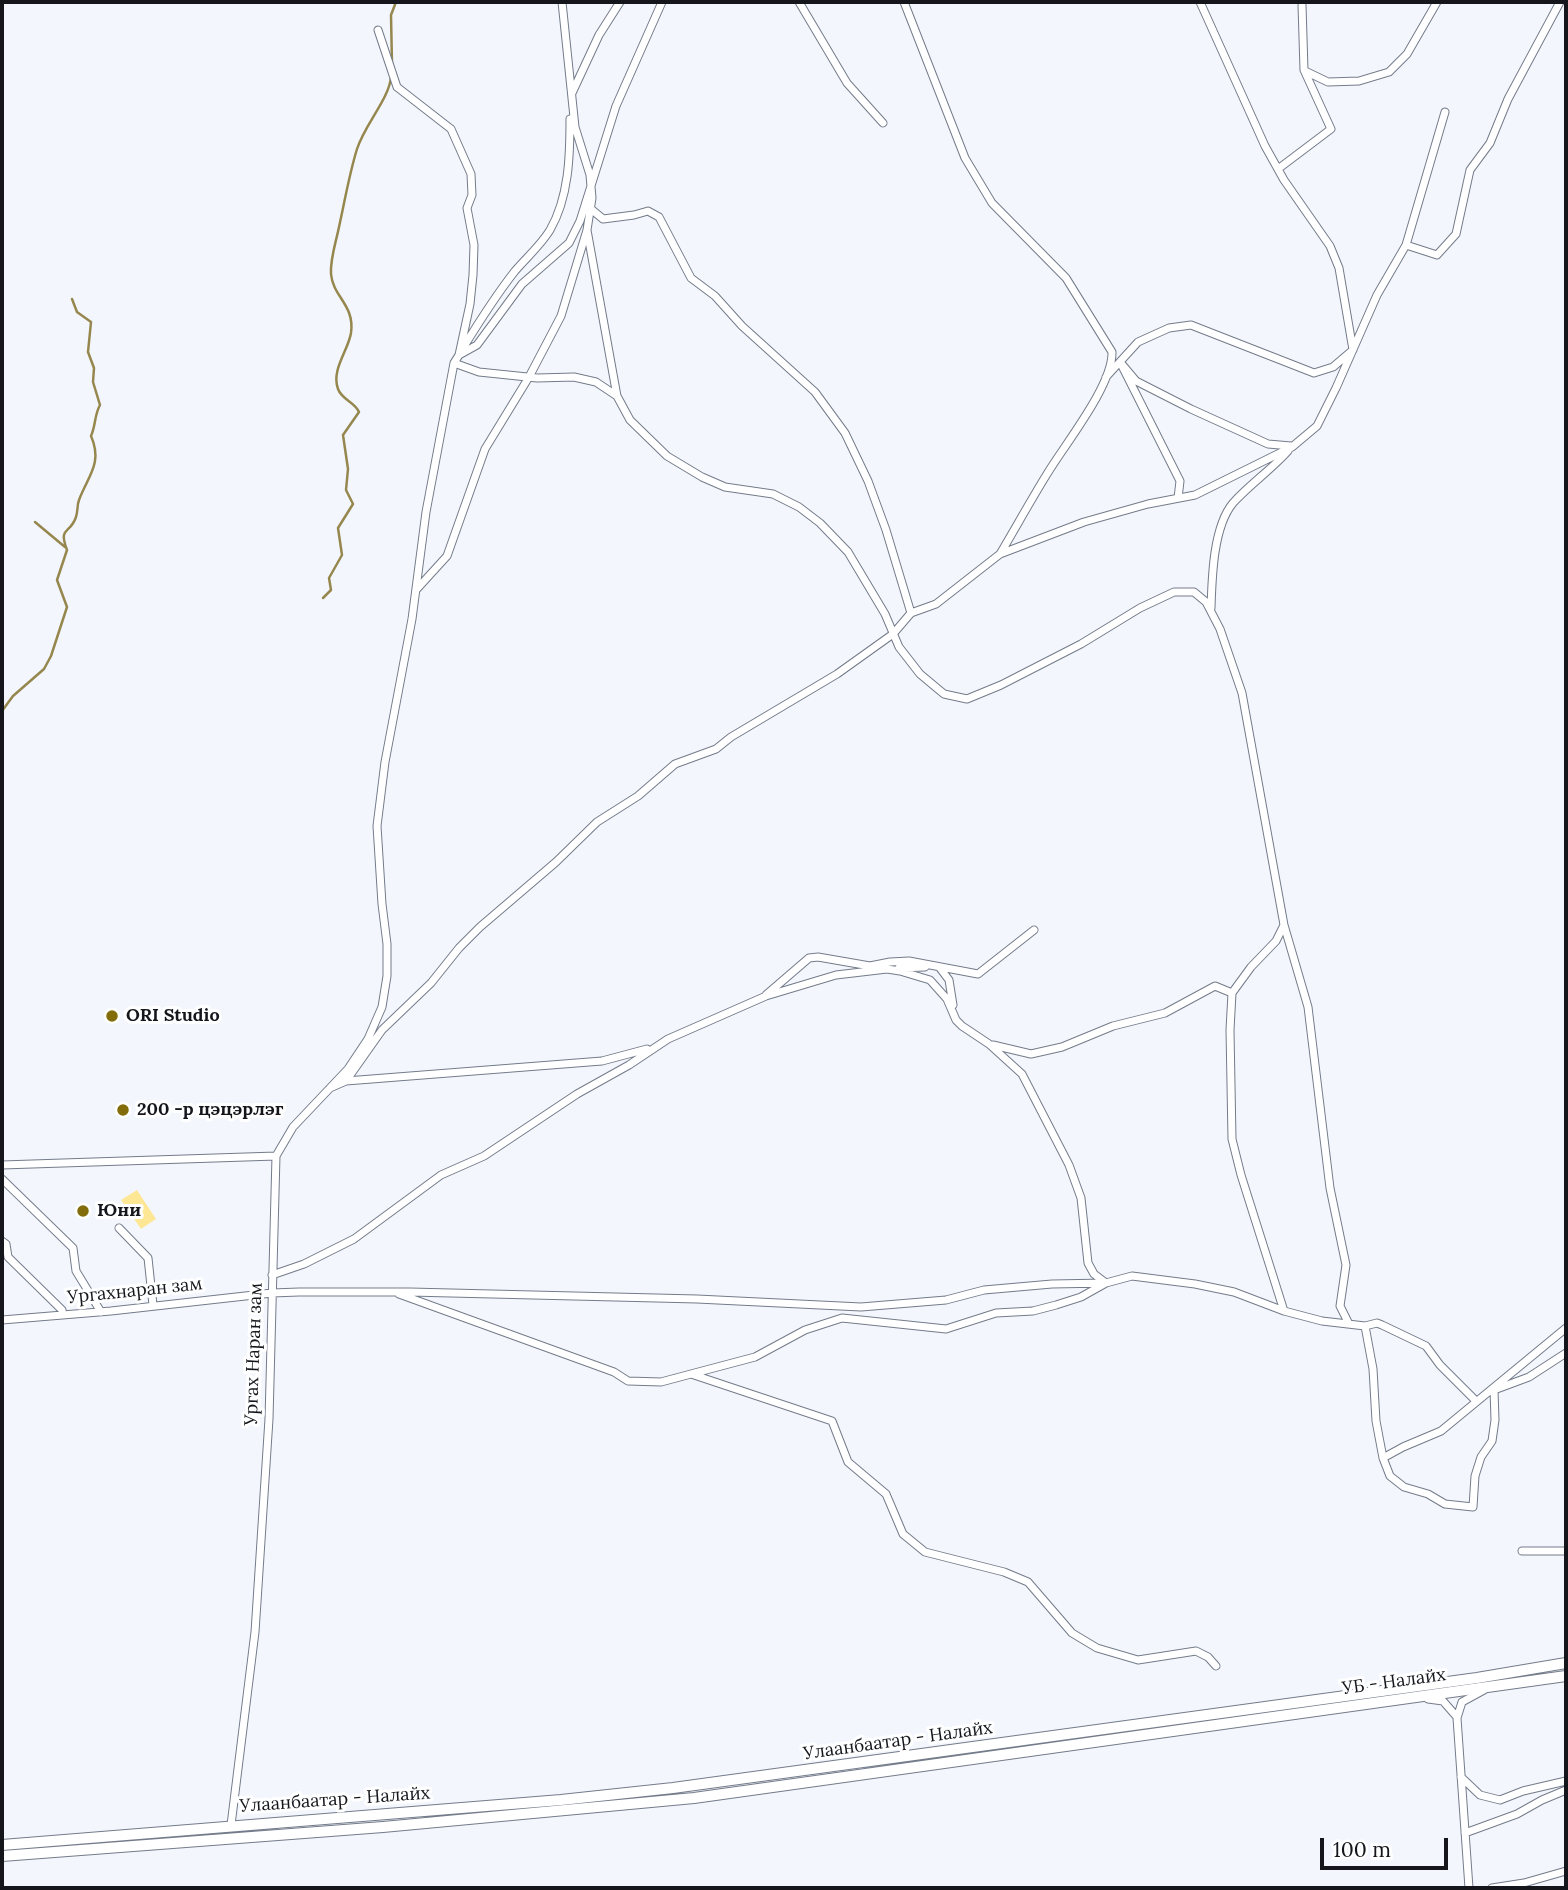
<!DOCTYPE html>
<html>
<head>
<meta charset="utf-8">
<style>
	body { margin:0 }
	#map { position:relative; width:1568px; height:1890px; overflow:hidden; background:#f3f7fd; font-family:Lora,serif }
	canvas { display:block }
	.frame { position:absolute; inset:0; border:4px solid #14161c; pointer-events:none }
	.scale { position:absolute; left:1320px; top:1838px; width:128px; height:32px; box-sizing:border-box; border:4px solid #14161c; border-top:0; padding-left:9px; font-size:21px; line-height:24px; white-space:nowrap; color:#14161c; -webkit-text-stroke:5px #fff; paint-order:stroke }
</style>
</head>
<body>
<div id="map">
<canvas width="1568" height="1890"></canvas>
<div class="frame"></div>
<div class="scale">100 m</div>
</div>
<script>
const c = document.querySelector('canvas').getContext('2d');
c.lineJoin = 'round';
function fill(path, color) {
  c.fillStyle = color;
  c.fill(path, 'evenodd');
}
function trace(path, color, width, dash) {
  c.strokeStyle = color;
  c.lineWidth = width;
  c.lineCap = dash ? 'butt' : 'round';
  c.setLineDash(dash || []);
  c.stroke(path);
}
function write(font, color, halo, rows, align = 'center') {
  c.font = font + ' Lora,serif';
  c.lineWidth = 6;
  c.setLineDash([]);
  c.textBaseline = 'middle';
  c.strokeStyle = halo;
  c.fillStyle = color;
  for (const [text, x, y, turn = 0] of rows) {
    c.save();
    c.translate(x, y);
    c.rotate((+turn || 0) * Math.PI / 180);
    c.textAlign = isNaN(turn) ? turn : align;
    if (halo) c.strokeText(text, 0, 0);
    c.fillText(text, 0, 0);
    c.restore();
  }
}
const green = new Path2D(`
	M 137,1190 L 156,1219 L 141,1229 L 121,1200 Z`);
const stream = new Path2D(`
	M 392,64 L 391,15 L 396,2
	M 35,522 L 65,547
	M 323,598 L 331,590 L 329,578 L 342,555 L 338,528 L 353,504 L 346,490 L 348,469 L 343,435 L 359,412 C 355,402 342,400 338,389 C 331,370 348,351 351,333 C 355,305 333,297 331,274 C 330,259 336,242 339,227 C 345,200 349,175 357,149 C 365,124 389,99 391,77
	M 2,711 L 13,696 L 44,669 L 51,656 L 67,607 L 57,580 L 67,550 C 58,526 70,535 76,517 C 78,511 77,505 79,500 C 88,476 103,463 91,436 C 96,425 94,416 100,405 L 93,382 L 94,368 L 88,352 L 91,322 L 77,312 L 72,299
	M 742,1888 L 748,1888`);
const minor = new Path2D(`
	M 562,2 L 575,127 L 590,175 L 592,198 L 587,230 L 617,396
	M 799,2 L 847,83 L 883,123
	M 904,2 L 965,158 L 992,203 L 1066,278 L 1112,352 C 1113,385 1065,444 1047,474 C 1031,500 1016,527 1000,554
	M 1305,71 L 1328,82 L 1359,81 L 1389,72 L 1407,54 L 1437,2
	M 572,93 L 599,35 L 620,2
	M 1278,169 L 1331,129 L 1304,70 L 1302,5
	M 591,209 L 603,219 L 634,215 L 648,211 L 659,217 L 691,278 L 715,296 L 742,326 L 815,392 L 845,433 L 868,481 L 886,530 L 911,613
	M 1406,245 L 1445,112
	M 463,348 C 479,322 496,295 515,271 C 526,258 541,245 550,230 C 569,197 570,156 570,119
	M 459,355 L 477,345 L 522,284 L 569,243 L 580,221 L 616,106 L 662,2
	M 454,363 L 479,372 L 537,378 L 574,377 L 596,382 L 617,396 L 630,420 L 667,456 L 702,477 L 725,487 L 773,494 L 799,507 L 820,523 L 848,552 L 885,614 L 899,647 L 920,674 L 944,694 L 967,699 L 1001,685 L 1081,644 L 1140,608 L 1174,592 L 1194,592 L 1206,602 L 1220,629 L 1242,693 L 1284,925 L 1276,941 L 1251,967 L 1232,993 L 1230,1030 L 1232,1139 L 1241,1175 L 1284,1311
	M 1106,377 L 1138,342 L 1169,328 L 1191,325 L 1314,373 L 1333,367 L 1353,350 L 1339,268 L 1330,246 L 1284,180 L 1265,146 L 1200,2
	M 1178,498 L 1180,481 L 1120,362 L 1136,381 L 1191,409 L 1268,444 L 1291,446
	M 416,590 L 447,556 L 485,449 L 529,377 L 561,316 L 587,230
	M 1211,608 C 1212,578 1213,527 1233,503 C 1250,484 1271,470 1288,451
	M 1284,925 L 1308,1007 L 1330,1188 L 1346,1265 L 1340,1306 L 1349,1324
	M 899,968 L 925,967
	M 940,968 L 949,980 L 953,1005
	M 766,995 L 809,958 L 818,957 L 870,966 L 890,962 L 909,961 L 978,974 L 1034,930
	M 993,1045 L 1031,1054 L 1062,1047 L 1113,1026 L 1165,1013 L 1215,986 L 1232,993
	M 346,1081 L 602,1061 L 647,1049
	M 330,1088 L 346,1081 L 382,1030 L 431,983 L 459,948 L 480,927 L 556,862 L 597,822 L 638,796 L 675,764 L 716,749 L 731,737 L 837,674 L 893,634 L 911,613 L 936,604 L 1000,554 L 1084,522 L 1148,504 L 1195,495 L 1292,447 L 1317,426 L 1336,388 L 1377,295 L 1406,245 L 1437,255 L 1456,234 L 1470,170 L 1490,143 L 1508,99 L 1560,2
	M 276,1156 L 293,1127 L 348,1069 L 368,1039 L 382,1007 L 387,976 L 387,944 L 382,904 L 377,826 L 385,762 L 412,619 L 426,512 L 454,363 L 459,355 L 470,304 L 473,275 L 474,245 L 467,208 L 472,195 L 471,174 L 451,129 L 397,87 L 378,30
	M 2,1165 L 276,1156 L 269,1419 L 255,1632 L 231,1825
	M 2,1179 L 73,1248 L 76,1271 L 101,1312
	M 119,1228 L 148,1258 L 153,1305
	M 2,1241 L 6,1244 L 8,1257 L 62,1310 L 63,1315
	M 272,1275 L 304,1264 L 354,1239 L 441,1175 L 484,1156 L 577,1094 L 629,1065 L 668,1039 L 766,996 L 836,975 L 887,969 L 900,971 L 930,980 L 947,999 L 956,1020 L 962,1026 L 989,1044 L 1022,1074 L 1069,1165 L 1081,1198 L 1088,1263 L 1094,1274 L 1106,1283 L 1081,1297 L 1056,1305 L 1033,1311 L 996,1313 L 946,1329 L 842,1318 L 805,1330 L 755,1357 L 691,1374
	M 399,1294 L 614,1372 L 628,1381 L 661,1382 L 691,1374 L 832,1421 L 848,1462 L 886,1494 L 903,1534 L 925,1552 L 1004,1572 L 1028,1582 L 1072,1633 L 1097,1648 L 1138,1660 L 1196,1651 L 1208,1657 L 1216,1666
	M 2,1320 L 111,1311 L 272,1293 L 299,1292 L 410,1292 L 697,1299 L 861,1307 L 946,1300 L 984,1290 L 1052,1284 L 1106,1283 L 1132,1276 L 1195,1284 L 1234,1292 L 1284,1311 L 1322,1321 L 1365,1326 L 1377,1323 L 1382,1325 L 1426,1346 L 1440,1365 L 1476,1401
	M 1365,1326 L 1373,1369 L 1376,1421 L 1383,1458 L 1390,1476 L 1404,1487 L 1428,1494 L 1445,1504 L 1473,1507 L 1475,1476 L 1481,1457 L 1492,1441 L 1495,1420 L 1494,1390 L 1529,1377 L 1566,1353
	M 1383,1458 L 1403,1447 L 1441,1431 L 1566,1328
	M 1522,1551 L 1566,1551
	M 1428,1699 L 1443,1701 L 1457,1717
	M 1461,1777 L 1480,1795 L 1500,1800 L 1523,1791 L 1566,1781
	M 1465,1833 L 1517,1814 L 1542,1800 L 1566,1790
	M 1469,1888 L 1457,1718 L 1462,1702 L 1484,1690
	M 1492,1888 L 1524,1883 L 1566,1871`);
const trunk = new Path2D(`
	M 2,1845 L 561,1800 L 673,1788 L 1477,1678 L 1566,1663
	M 2,1856 L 383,1827 L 694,1798 L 1566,1676`);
const markers = [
	[112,1016,7,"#836d0a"],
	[123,1110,7,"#836d0a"],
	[83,1211,7,"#836d0a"]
];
const poiNames = [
	["ORI Studio",126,1016],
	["200 -р цэцэрлэг",137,1110],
	["Юни",97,1211]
];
const streetNames = [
	["Ургахнаран зам",135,1291,-6],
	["Ургах Наран зам",254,1354,-88],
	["УБ - Налайх",1394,1682,-8],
	["Улаанбаатар - Налайх",898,1741,-8],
	["Улаанбаатар - Налайх",335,1800,-4]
];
fill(green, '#fde795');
trace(stream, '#96874e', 2.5);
trace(minor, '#747b8a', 9);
trace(trunk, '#747b8a', 12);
trace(minor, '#fff', 7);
trace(trunk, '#fff', 10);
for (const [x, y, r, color] of markers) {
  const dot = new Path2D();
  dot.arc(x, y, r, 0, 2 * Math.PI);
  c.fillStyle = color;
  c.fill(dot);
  trace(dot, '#fff', 2.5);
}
write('bold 18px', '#14161c', '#fff', poiNames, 'left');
write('18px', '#14161c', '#fff', streetNames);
</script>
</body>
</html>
